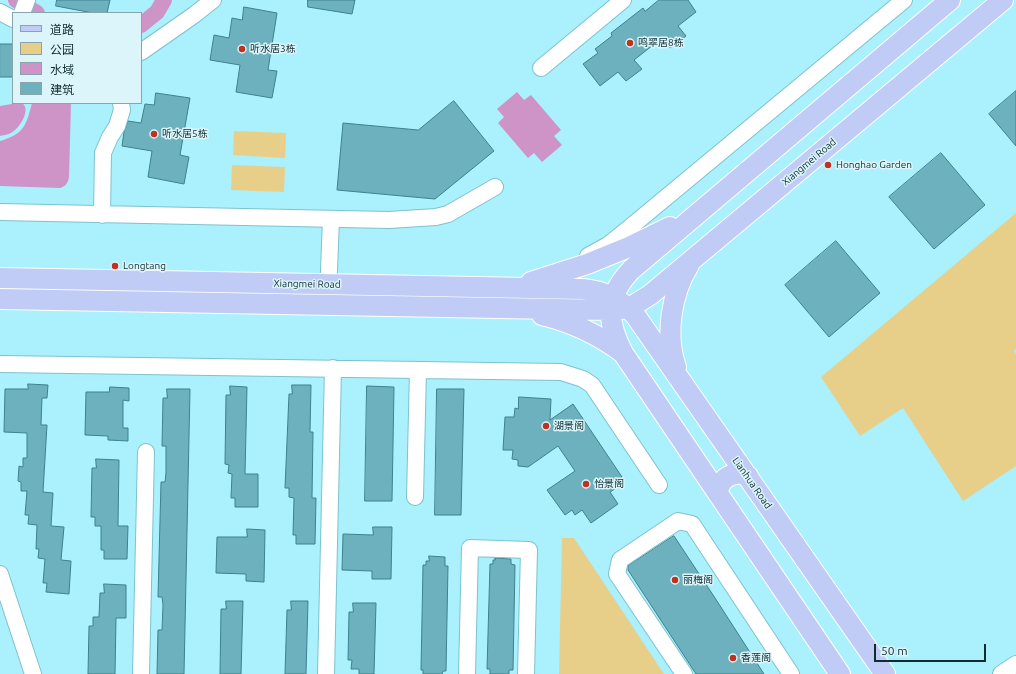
<!DOCTYPE html>
<html>
<head>
<meta charset="utf-8">
<style>
	body { margin:0 }
	#map { position:relative; width:1016px; height:674px; overflow:hidden; background:#aaf0fd; font-family:Ubuntu,"Noto Sans SC",sans-serif }
	canvas { display:block }
	.legend { position:absolute; left:12px; top:12px; width:130px; height:92px; box-sizing:border-box; background:#dbf5fa; border:1px solid #89a5aa; margin:0; padding:5px 7px; list-style:none; font-size:12px; color:#0f2c31 }
	.legend li { display:flex; align-items:center; gap:8px; height:20px }
	.legend b { width:20px; border:1px solid #89a5aa }
	.scale { position:absolute; left:874px; top:644px; width:112px; height:18px; box-sizing:border-box; border:2px solid #0f2c31; border-top:0; padding-left:5px; font-size:12px; line-height:14px; white-space:nowrap; color:#0f2c31; -webkit-text-stroke:3px #dbf5fa; paint-order:stroke }
</style>
</head>
<body>
<div id="map">
<canvas width="1016" height="674"></canvas>
<ul class="legend">
<li><b style="height:5px;background:#c0ccf5"></b>道路</li>
<li><b style="height:11px;background:#e7cf8a"></b>公园</li>
<li><b style="height:11px;background:#ce94c7"></b>水域</li>
<li><b style="height:11px;background:#6eb1be"></b>建筑</li>
</ul>
<div class="scale">50 m</div>
</div>
<script>
const c = document.querySelector('canvas').getContext('2d');
c.lineJoin = 'round';
function fill(path, color) {
  c.fillStyle = color;
  c.fill(path, 'evenodd');
}
function trace(path, color, width, dash) {
  c.strokeStyle = color;
  c.lineWidth = width;
  c.lineCap = dash ? 'butt' : 'round';
  c.setLineDash(dash || []);
  c.stroke(path);
}
function write(font, color, halo, rows, align = 'center') {
  c.font = font + ' Ubuntu,"Noto Sans SC",sans-serif';
  c.lineWidth = 3;
  c.setLineDash([]);
  c.textBaseline = 'middle';
  c.strokeStyle = halo;
  c.fillStyle = color;
  for (const [text, x, y, turn = 0] of rows) {
    c.save();
    c.translate(x, y);
    c.rotate((+turn || 0) * Math.PI / 180);
    c.textAlign = isNaN(turn) ? turn : align;
    if (halo) c.strokeText(text, 0, 0);
    c.fillText(text, 0, 0);
    c.restore();
  }
}
const green = new Path2D(`
	M 234,131 L 286,133 L 285,158 L 233,155 Z
	M 232,165 L 285,167 L 284,192 L 231,190 Z
	M 1016,213 L 1016,349 L 1014,350 L 1016,354 L 1016,466 L 963,501 L 903,408 L 860,436 L 821,377 Z
	M 562,538 L 574,538 L 664,674 L 559,674 Z`);
const water = new Path2D(`
	M 517,92 L 524,100 L 531,95 L 561,130 L 554,136 L 562,145 L 542,162 L 534,153 L 528,158 L 498,123 L 504,117 L 497,109 Z
	M 17,103 L 22,103 C 31,109 21,125 15,130 C 11,134 5,135 0,136 L 0,106 Z
	M 32,103 L 71,103 L 69,177 C 68,183 66,186 60,188 L 0,186 L 0,141 C 24,134 26,126 32,103 Z`);
const canal = new Path2D(`
	M 16,0 L 37,13
	M 141,25 L 157,12 L 164,0`);
const building = new Path2D(`
	M 57,0 L 110,0 L 107,13 L 93,13 L 56,6 Z
	M 308,0 L 355,0 L 352,14 L 308,7 Z
	M 659,0 L 688,0 L 696,12 L 678,26 L 686,36 L 670,48 L 662,38 L 634,60 L 642,69 L 626,81 L 618,72 L 600,86 L 583,64 L 598,53 L 595,49 L 612,36 L 611,33 L 643,8 L 645,11 Z
	M 244,7 L 277,13 L 268,70 L 277,71 L 272,98 L 236,92 L 240,65 L 210,60 L 214,35 L 229,38 L 232,18 L 242,20 Z
	M 0,44 L 13,44 L 13,77 L 0,77 Z
	M 1016,91 L 1016,146 L 989,114 Z
	M 156,93 L 190,98 L 180,155 L 189,157 L 184,184 L 148,177 L 152,151 L 122,146 L 124,132 L 128,121 L 141,123 L 145,104 L 154,105 Z
	M 454,101 L 494,151 L 435,199 L 337,190 L 343,123 L 418,130 Z
	M 941,153 L 985,205 L 934,249 L 889,197 Z
	M 836,241 L 880,293 L 829,337 L 785,285 Z
	M 28,384 L 48,385 L 47,398 L 42,398 L 41,425 L 47,425 L 43,492 L 53,493 L 51,526 L 64,527 L 61,560 L 71,561 L 69,594 L 46,592 L 47,583 L 43,583 L 45,559 L 38,558 L 39,549 L 36,549 L 37,525 L 28,524 L 29,515 L 25,515 L 27,491 L 21,491 L 21,482 L 18,481 L 19,466 L 23,467 L 23,458 L 27,458 L 27,433 L 4,432 L 5,389 L 28,389 Z
	M 292,385 L 311,385 L 310,432 L 313,432 L 312,498 L 316,498 L 315,544 L 296,544 L 296,535 L 293,535 L 294,498 L 289,497 L 289,488 L 285,488 L 289,394 L 292,394 Z
	M 230,386 L 247,387 L 245,474 L 258,474 L 258,507 L 235,507 L 235,498 L 231,498 L 232,474 L 228,473 L 229,465 L 225,464 L 226,395 L 230,395 Z
	M 367,386 L 394,387 L 392,501 L 365,501 Z
	M 110,387 L 129,388 L 129,401 L 123,400 L 123,428 L 128,428 L 128,441 L 108,440 L 108,436 L 85,435 L 86,392 L 109,392 Z
	M 167,389 L 190,389 L 184,674 L 157,674 L 158,630 L 162,630 L 163,605 L 162,597 L 158,597 L 161,482 L 165,482 L 166,473 L 166,446 L 162,446 L 163,398 L 167,398 Z
	M 437,389 L 464,389 L 461,515 L 435,515 Z
	M 519,397 L 551,399 L 550,420 L 573,404 L 622,477 L 614,482 L 618,487 L 610,492 L 618,504 L 591,523 L 582,510 L 575,515 L 572,510 L 565,515 L 547,490 L 575,471 L 558,446 L 528,467 L 518,466 L 518,460 L 512,459 L 513,450 L 503,450 L 505,417 L 514,417 L 515,408 L 518,409 Z
	M 96,459 L 119,460 L 118,526 L 128,526 L 127,559 L 104,559 L 104,550 L 101,550 L 101,526 L 95,526 L 95,517 L 91,517 L 92,468 L 96,468 Z
	M 373,527 L 392,527 L 391,579 L 372,579 L 372,571 L 342,570 L 343,534 L 373,535 Z
	M 247,529 L 265,530 L 264,582 L 246,581 L 246,574 L 216,573 L 217,537 L 247,537 Z
	M 674,536 L 715,598 L 764,674 L 696,674 L 628,570 L 628,566 Z
	M 429,556 L 445,557 L 445,566 L 448,566 L 446,671 L 443,671 L 442,674 L 423,674 L 423,670 L 421,670 L 423,565 L 426,565 L 426,561 L 429,561 Z
	M 495,558 L 511,559 L 511,564 L 515,565 L 513,670 L 509,670 L 509,674 L 490,674 L 490,669 L 487,669 L 490,564 L 493,564 L 493,560 L 495,560 Z
	M 104,584 L 126,585 L 126,618 L 116,618 L 115,674 L 88,674 L 89,626 L 93,626 L 93,617 L 99,617 L 100,593 L 104,593 Z
	M 226,601 L 243,601 L 241,674 L 220,674 L 221,609 L 226,609 Z
	M 291,601 L 308,601 L 306,674 L 285,674 L 287,610 L 291,610 Z
	M 353,603 L 376,603 L 374,674 L 359,674 L 359,669 L 351,669 L 352,660 L 348,660 L 349,612 L 353,612 Z`);
const minor = new Path2D(`
	M 0,12 L 13,19
	M 22,13 L 27,0
	M 141,52 L 194,15 L 213,0
	M 541,68 L 623,0
	M 0,212 L 389,220 L 436,217 L 448,214 L 495,187
	M 102,215 L 103,153 L 110,137 L 117,126 L 122,110 L 121,103
	M 588,256 L 608,245 L 628,229 L 904,0
	M 328,296 L 331,219
	M 0,364 L 561,372 L 583,379 L 592,385 L 659,485
	M 415,497 L 418,370
	M 0,574 L 33,674
	M 141,674 L 146,452
	M 326,674 L 333,368
	M 467,674 L 470,548 L 529,550 L 526,674
	M 684,674 L 617,574 L 620,560 L 678,521 L 692,524 L 791,674
	M 1001,674 L 1016,664`);
const major = new Path2D(`
	M 0,278 L 583,289 C 605,291 620,299 635,315 L 885,674
	M 531,282 L 587,264 L 629,247 L 670,227
	M 0,299 L 610,310 L 629,308 L 650,295 L 1003,0
	M 542,315 C 571,322 599,335 623,353
	M 676,367 C 665,335 671,294 689,265
	M 718,494 C 718,479 734,469 748,476
	M 840,674 L 623,353 C 606,320 605,298 631,270 L 950,0`);
const markers = [
	[630,43,4,"#be321f"],
	[242,49,4,"#be321f"],
	[154,134,4,"#be321f"],
	[828,165,4,"#be321f"],
	[115,266,4,"#be321f"],
	[546,426,4,"#be321f"],
	[586,484,4,"#be321f"],
	[675,580,4,"#be321f"],
	[733,658,4,"#be321f"]
];
const poiNames = [
	["鸣翠居8栋",638,43],
	["听水居3栋",250,49],
	["听水居5栋",162,134],
	["Honghao Garden",836,165],
	["Longtang",123,266],
	["湖景阁",554,426],
	["怡景阁",594,484],
	["丽梅阁",683,580],
	["香莲阁",741,658]
];
const streetNames = [
	["Xiangmei Road",809,162,-40],
	["Xiangmei Road",307,284,1],
	["Lianhua Road",752,483,55]
];
fill(green, '#e7cf8a');
fill(water, '#ce94c7');
trace(canal, '#ce94c7', 16);
fill(building, '#6eb1be');
trace(building, '#3d818d', 1);
trace(minor, '#7ec2cf', 18);
trace(major, '#fff', 22);
trace(minor, '#fff', 16);
trace(major, '#c0ccf5', 20);
for (const [x, y, r, color] of markers) {
  const dot = new Path2D();
  dot.arc(x, y, r, 0, 2 * Math.PI);
  c.fillStyle = color;
  c.fill(dot);
  trace(dot, '#dbf5fa', 1.5);
}
write('10px', '#0f2c31', '#dbf5fa', poiNames, 'left');
write('10px', '#0f2c31', '#dbf5fa', streetNames);
</script>
</body>
</html>
